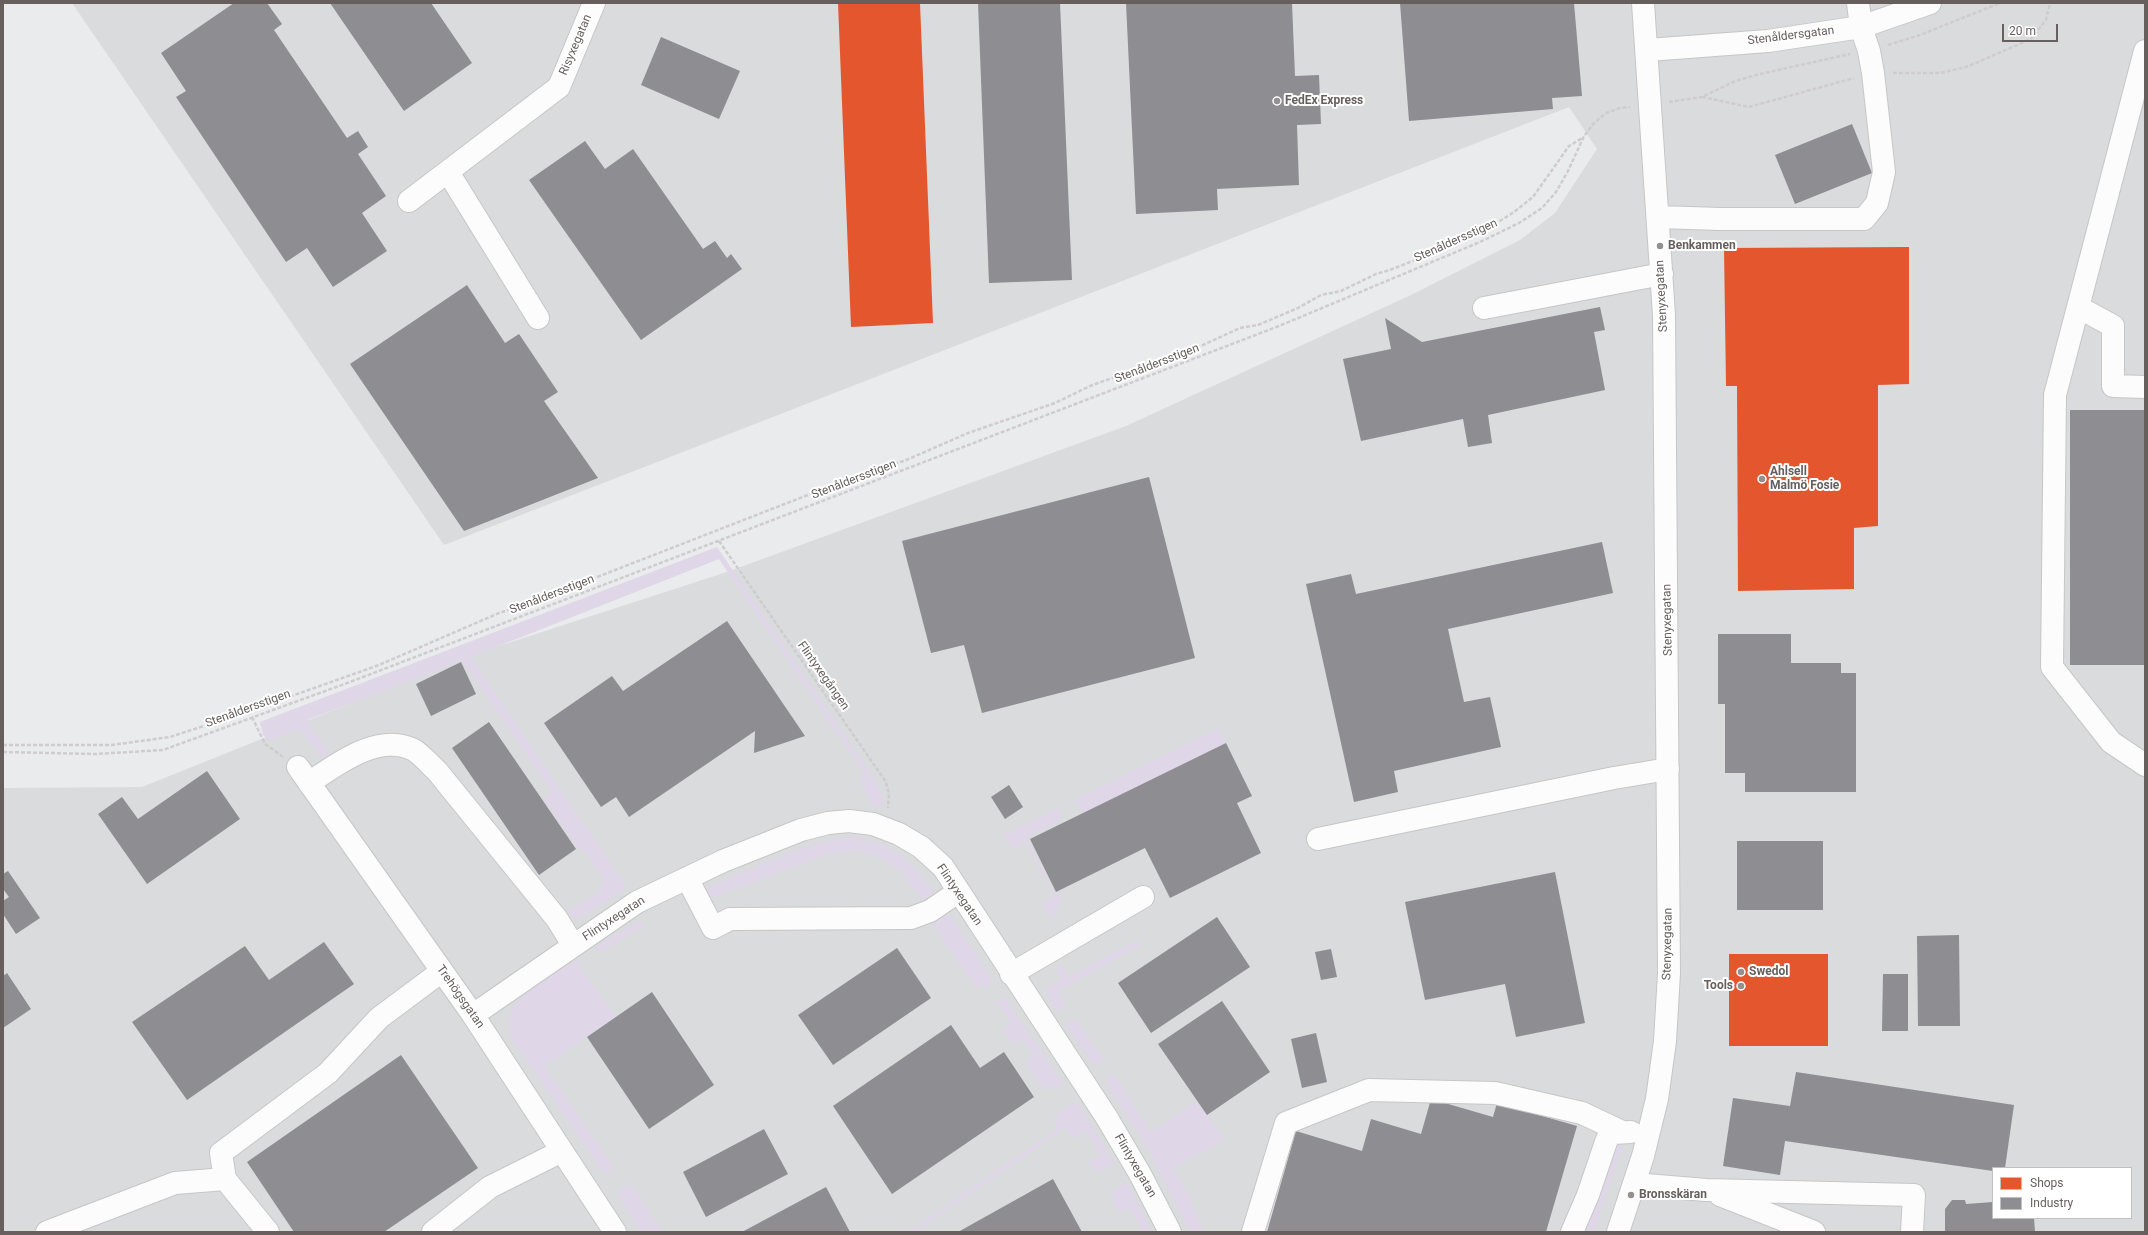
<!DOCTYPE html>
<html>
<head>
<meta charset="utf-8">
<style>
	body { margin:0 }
	#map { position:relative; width:2148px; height:1235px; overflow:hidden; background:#e9ebed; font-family:Roboto,sans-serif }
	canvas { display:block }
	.frame { position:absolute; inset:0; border:4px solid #665f5e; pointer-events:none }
	.legend { position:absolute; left:1992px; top:1167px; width:140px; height:52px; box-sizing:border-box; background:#fff; border:1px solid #c2bfbf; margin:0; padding:5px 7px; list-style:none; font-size:12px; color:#665f5e }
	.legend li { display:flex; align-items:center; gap:8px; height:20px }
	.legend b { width:20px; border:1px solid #c2bfbf }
	.scale { position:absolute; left:2002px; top:24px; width:56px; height:18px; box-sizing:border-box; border:2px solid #665f5e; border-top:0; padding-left:5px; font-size:12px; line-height:14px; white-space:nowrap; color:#665f5e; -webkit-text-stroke:3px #fff; paint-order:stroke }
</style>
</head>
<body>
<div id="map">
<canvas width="2148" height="1235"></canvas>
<div class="frame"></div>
<ul class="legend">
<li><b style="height:11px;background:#e4572e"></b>Shops</li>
<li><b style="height:11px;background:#8d8d92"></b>Industry</li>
</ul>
<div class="scale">20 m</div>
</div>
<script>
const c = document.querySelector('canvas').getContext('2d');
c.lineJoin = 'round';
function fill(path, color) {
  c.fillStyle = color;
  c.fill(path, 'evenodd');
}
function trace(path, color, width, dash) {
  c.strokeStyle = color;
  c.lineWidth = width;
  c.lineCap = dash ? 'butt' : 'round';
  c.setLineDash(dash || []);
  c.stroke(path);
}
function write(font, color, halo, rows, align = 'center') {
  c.font = font + ' Roboto,sans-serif';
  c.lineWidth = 4;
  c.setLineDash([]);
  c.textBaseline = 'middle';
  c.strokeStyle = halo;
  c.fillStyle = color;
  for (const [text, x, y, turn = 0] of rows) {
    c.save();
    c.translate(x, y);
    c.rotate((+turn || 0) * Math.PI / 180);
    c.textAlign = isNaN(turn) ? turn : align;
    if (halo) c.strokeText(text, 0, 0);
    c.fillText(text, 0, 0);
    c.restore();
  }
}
const industrial = new Path2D(`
	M 72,3 L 2145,3 L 2145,1232 L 3,1232 L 3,788 L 142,787 L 471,655 L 727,572 L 1126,426 L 1411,295 L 1520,240 L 1555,213 L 1597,149 L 1569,107 L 444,545 ZM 1993,1168 L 2131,1168 L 2131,1218 L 1993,1218 Z`);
const green = new Path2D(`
	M 717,547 L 875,780 L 883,798 L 882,807 L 871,805 L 859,778 L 865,775 L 719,559 L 471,657 L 624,883 L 624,890 L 577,920 L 572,918 L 568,911 L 598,893 L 604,880 L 585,851 L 577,847 L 544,800 L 552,792 L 462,661 L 307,720 L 330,754 L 323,760 L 300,730 C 288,730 280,739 268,740 L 263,735 L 260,722 Z
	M 1219,728 L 1226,743 L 1083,814 L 1076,800 L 1058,809 L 1062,820 L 1026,838 L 1056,896 L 1063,892 L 1053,922 L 1042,904 L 1054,896 L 1025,843 L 1012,849 L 1003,835 Z
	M 851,837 C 892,843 910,859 934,892 L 922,900 C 898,863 872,842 826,855 L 714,897 L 706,895 L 705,889 C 747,871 806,841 851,837 Z
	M 942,915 L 950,915 L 992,979 L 986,989 L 983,983 L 976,988 L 933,925 Z
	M 640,920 L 644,926 L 599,953 L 595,947 Z
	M 1137,940 L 1140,946 L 1058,991 L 1066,1004 L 1057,1011 L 1051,1003 L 1046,990 L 1061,978 L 1056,969 L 1061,965 L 1069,977 Z
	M 577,959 L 581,964 L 579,966 L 616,1017 L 545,1066 L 613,1167 L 605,1175 L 511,1038 C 508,1028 508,1015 514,1006 C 526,990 560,970 577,959 Z
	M 1005,998 L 1063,1084 L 1054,1090 L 1051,1085 L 1044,1090 L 1025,1062 L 1034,1056 L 1023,1039 L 1013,1045 L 1003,1029 L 1011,1023 L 996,1001 Z
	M 1072,1020 L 1077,1020 L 1101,1055 L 1103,1061 L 1096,1065 L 1092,1063 L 1068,1028 L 1068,1024 Z
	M 1114,1074 L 1151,1132 L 1197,1101 L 1225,1140 L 1173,1168 L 1189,1195 L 1203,1232 L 1190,1232 L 1145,1143 L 1107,1085 L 1106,1079 L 1110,1075 Z
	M 1073,1103 L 1079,1105 L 1115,1164 L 1101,1171 L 1094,1170 L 1088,1162 L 1100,1154 L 1085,1131 L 1073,1138 L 1066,1128 L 914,1232 L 907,1232 L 1056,1130 L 1057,1114 Z
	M 1624,1141 L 1594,1232 L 1586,1232 L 1611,1156 L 1616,1148 Z
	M 1127,1182 L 1152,1232 L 1139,1232 L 1142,1230 L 1131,1210 L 1117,1213 L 1112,1193 L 1115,1189 Z
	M 628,1184 L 631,1189 L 633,1187 L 662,1232 L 641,1232 L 619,1196 L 620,1190 Z`);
const shops = new Path2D(`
	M 838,3 L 920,3 L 933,323 L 851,327 Z
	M 1909,247 L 1909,384 L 1878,385 L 1878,526 L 1854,528 L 1854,589 L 1738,591 L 1737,386 L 1726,386 L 1724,248 Z
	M 1729,954 L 1828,954 L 1828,1046 L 1729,1046 Z`);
const industry = new Path2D(`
	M 234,3 L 267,3 L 282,24 L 274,30 L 347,138 L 358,131 L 368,147 L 358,154 L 386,196 L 362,213 L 387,251 L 333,287 L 307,248 L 286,262 L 176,97 L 186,91 L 161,53 Z
	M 330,3 L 431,3 L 472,63 L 404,111 Z
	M 978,3 L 1060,3 L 1072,280 L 989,283 Z
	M 1126,3 L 1292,3 L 1295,76 L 1319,75 L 1321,124 L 1297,125 L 1299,185 L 1217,189 L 1218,210 L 1136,214 Z
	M 1400,3 L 1574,3 L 1582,96 L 1552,98 L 1553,109 L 1409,121 Z
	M 661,37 L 740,71 L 719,119 L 641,85 Z
	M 1852,124 L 1872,173 L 1795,204 L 1775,155 Z
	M 585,141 L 605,169 L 633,149 L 703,249 L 715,241 L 727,258 L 731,254 L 742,269 L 641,340 L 529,180 Z
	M 467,285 L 505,343 L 519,334 L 558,392 L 544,401 L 598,478 L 464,531 L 350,364 Z
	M 1600,307 L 1605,330 L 1594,332 L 1605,390 L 1488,415 L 1492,443 L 1468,447 L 1463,419 L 1361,441 L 1343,359 L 1391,349 L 1385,318 L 1422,342 Z
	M 2070,410 L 2145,410 L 2145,665 L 2070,665 Z
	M 1149,477 L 1195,658 L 982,713 L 964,645 L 931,653 L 902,541 Z
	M 1602,542 L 1613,593 L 1448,629 L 1464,702 L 1490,697 L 1501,747 L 1394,771 L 1398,792 L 1354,802 L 1306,584 L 1351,574 L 1356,594 Z
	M 727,621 L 805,736 L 754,753 L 755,731 L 629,817 L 616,797 L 601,807 L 544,723 L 612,676 L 623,691 Z
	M 1718,634 L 1791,634 L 1791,663 L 1841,663 L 1841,673 L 1856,673 L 1856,792 L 1745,792 L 1745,773 L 1725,773 L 1725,704 L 1718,704 Z
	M 461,662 L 476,694 L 431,716 L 416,684 Z
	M 489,722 L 576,849 L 539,875 L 452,748 Z
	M 1226,743 L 1252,796 L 1237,803 L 1261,853 L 1170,898 L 1145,848 L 1056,892 L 1030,839 Z
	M 207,771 L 240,819 L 147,884 L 98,814 L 122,797 L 138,819 Z
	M 1009,785 L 1023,807 L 1005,819 L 991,797 Z
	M 1737,841 L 1823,841 L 1823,910 L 1737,910 Z
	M 8,871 L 40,918 L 16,934 L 3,914 L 3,901 L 9,897 L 3,889 L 3,874 Z
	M 1555,872 L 1585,1023 L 1516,1037 L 1505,984 L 1425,1000 L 1405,902 Z
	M 1217,917 L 1250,967 L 1151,1033 L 1118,983 Z
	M 1959,935 L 1960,1026 L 1918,1026 L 1917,936 Z
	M 324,942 L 354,984 L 187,1100 L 132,1022 L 245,946 L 269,980 Z
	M 897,948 L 931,998 L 833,1065 L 798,1015 Z
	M 1331,949 L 1337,977 L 1321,980 L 1315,952 Z
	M 7,973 L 31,1009 L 3,1028 L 3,976 Z
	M 1883,974 L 1908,974 L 1908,1031 L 1882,1031 Z
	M 652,992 L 714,1085 L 649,1129 L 587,1037 Z
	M 1222,1001 L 1270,1072 L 1207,1115 L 1158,1044 Z
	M 951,1025 L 980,1068 L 1004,1052 L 1034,1097 L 892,1194 L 833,1106 Z
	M 1316,1033 L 1327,1082 L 1302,1088 L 1291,1039 Z
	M 401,1055 L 478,1168 L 384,1232 L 294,1232 L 247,1162 Z
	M 1796,1072 L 2014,1105 L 2005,1168 L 1993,1168 L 1993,1171 L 1785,1141 L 1780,1175 L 1723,1166 L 1733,1098 L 1790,1106 Z
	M 1431,1099 L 1493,1117 L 1497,1103 L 1577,1126 L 1546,1232 L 1267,1232 L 1296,1131 L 1362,1151 L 1371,1119 L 1421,1134 Z
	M 764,1129 L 788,1174 L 706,1217 L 683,1172 Z
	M 1053,1179 L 1082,1232 L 958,1232 Z
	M 826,1187 L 850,1232 L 742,1232 Z
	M 1952,1200 L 1965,1200 L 1966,1204 L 1993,1202 L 1993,1218 L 2034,1218 L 2035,1232 L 1945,1232 L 1945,1209 Z`);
const path = new Path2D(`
	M 1888,45 L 1920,35 L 2000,3
	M 1893,73 L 1941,73 L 1969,66 L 2031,39 L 2046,20 L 2050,3
	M 1702,97 L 1749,107 L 1854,78
	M 1669,102 L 1702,97 L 1735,81 L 1760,74 L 1850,54
	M 719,541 L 886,782 L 889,794 L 888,808
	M 252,717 L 265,744 L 283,757
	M 3,745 L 112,745 L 170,737 L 241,714 L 379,665 L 499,613 L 533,602 L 872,470 L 904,461 L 968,433 L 1055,403 L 1090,386 L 1203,345 L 1240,328 L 1258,325 L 1298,308 L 1321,295 L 1341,291 L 1376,274 L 1390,270 L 1458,243 L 1492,226 L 1514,212 L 1533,197 L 1569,146 L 1584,137
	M 3,752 L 96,754 L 163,750 L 350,682 L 1279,326 L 1480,242 L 1519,223 L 1542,208 L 1556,192 L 1568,171 L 1584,136 L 1594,123 L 1606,113 L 1620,108 L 1630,107`);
const minor = new Path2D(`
	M 1648,50 L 1768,41 L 1861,27 L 1930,3
	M 2145,51 L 2055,395 L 2052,667 L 2111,742 L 2145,765
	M 448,172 L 538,318
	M 409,201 L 559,87 L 594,3
	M 1658,217 L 1720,219 L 1864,219 L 1877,203 L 1884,172 L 1873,73 L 1869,51 L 1861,27 L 1858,3
	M 2078,307 L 2113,326 L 2113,386 L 2145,387
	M 1484,308 L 1662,274
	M 298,767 L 473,1015 L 615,1232
	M 309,783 C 337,764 379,732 414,750 C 422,755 430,765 437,771 L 557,919 L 573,945
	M 1318,839 L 1614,778 L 1668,769
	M 687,878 L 713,928 L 730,919 L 911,918 L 930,911 L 958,892
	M 1011,974 L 1143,897
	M 473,1015 L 637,902 L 723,861 L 801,830 L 828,823 L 849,821 L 873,824 L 899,834 L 921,847 L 943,867 L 1107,1118 L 1140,1174 L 1170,1232
	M 225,1179 L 221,1153 L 328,1073 L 379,1018 L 442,971
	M 1634,1184 L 1706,1190 L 1914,1195 L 1912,1232
	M 1720,1195 L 1814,1232
	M 47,1232 L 175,1183 L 225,1179 L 268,1232
	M 433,1232 L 490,1187 L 562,1151
	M 1253,1232 L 1286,1123 L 1369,1090 L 1495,1093 L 1582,1113 L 1620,1131
	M 1572,1232 L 1588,1195 L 1607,1139 L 1613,1133 L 1631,1132
	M 1618,1232 L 1643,1156 L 1657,1099 L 1665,1041 L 1669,973 L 1664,315 L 1643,3`);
const markers = [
	[1277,101,4,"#949090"],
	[1660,246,4,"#949090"],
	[1762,479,4,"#949090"],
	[1741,972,4,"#949090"],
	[1741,986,4,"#949090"],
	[1631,1195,4,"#949090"]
];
const streetNames = [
	["Stenåldersgatan",1791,36,-7],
	["Risyxegatan",576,45,-67],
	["Stenåldersstigen",1456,241,-24],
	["Stenyxegatan",1662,296,-93],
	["Stenåldersstigen",1157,364,-21],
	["Stenåldersstigen",854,480,-21],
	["Stenåldersstigen",552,595,-21],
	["Stenyxegatan",1668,620,-91],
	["Flintyxegången",823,676,55],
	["Stenåldersstigen",248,709,-20],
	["Flintyxegatan",959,895,56],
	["Flintyxegatan",614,919,-33],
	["Stenyxegatan",1668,944,-89],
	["Trehögsgatan",460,997,55],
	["Flintyxegatan",1135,1166,60]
];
const poiNames = [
	["FedEx Express",1285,101],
	["Benkammen",1668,246],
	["Ahlsell",1770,472],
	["Malmö Fosie",1770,486],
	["Swedol",1749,972],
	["Tools",1733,986,"right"],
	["Bronsskäran",1639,1195]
];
fill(industrial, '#d9dbdd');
fill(green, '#dfd6e8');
fill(shops, '#e4572e');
fill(industry, '#8d8d92');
trace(minor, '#c7c6c7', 24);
trace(path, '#cfcbce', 2.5, [4, 2]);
trace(minor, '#fcfcfc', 22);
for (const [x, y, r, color] of markers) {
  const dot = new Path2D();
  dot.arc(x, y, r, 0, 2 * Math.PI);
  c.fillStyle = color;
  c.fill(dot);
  trace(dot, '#fff', 1.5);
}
write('12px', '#665f5e', '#fff', streetNames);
write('bold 12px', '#665f5e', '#fff', poiNames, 'left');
</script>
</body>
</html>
